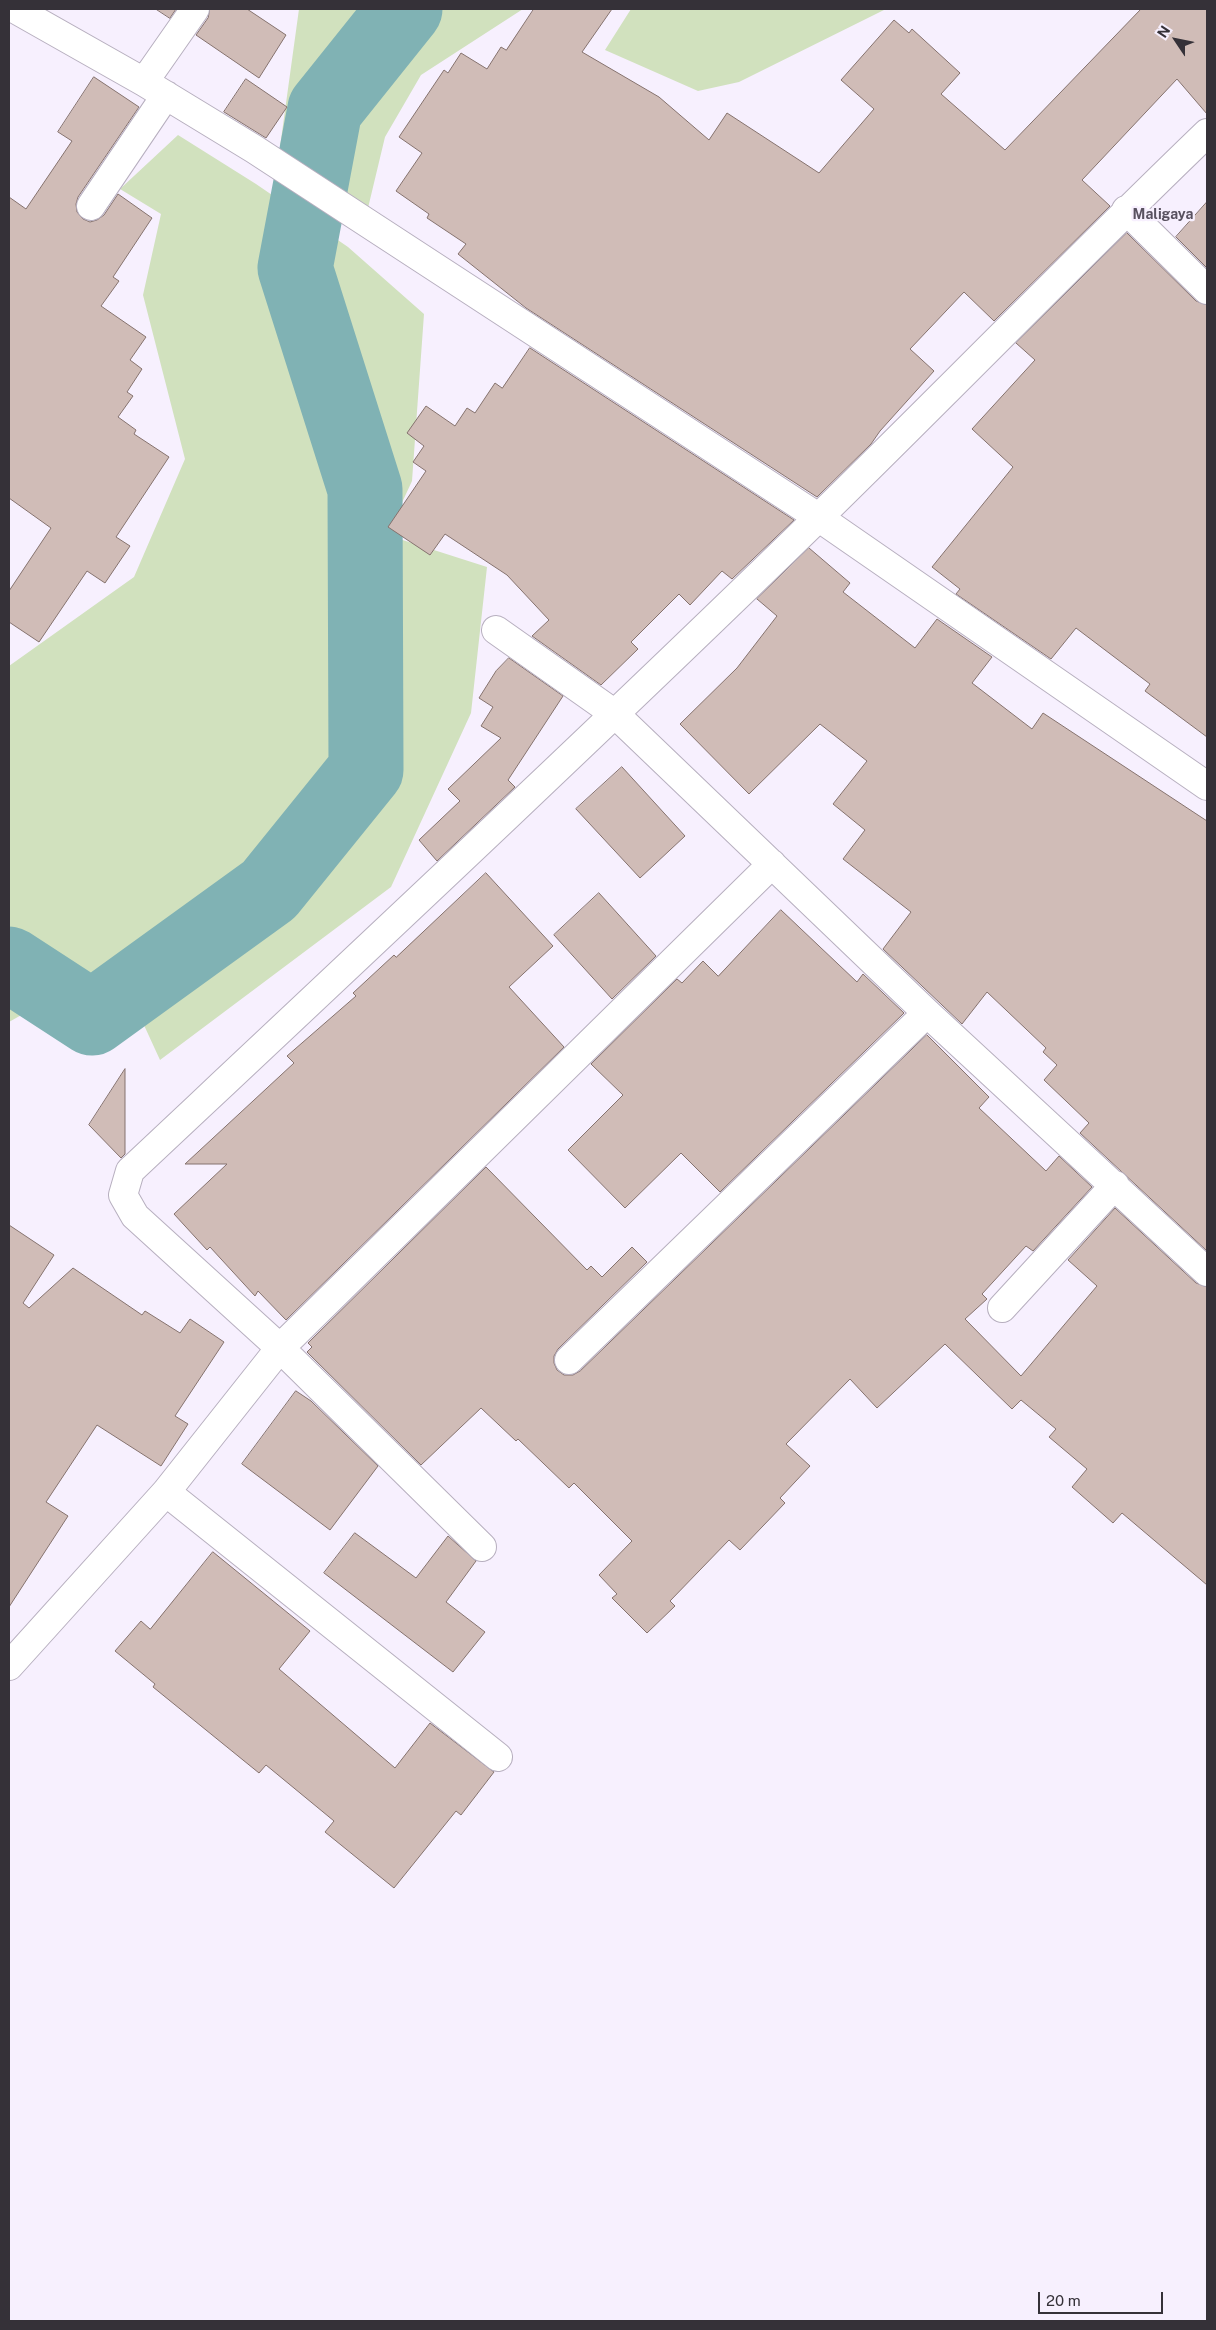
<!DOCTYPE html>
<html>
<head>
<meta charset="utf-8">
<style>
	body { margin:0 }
	#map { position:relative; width:1216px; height:2330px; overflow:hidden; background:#f7f0fe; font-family:"Public Sans",sans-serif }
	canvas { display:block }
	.frame { position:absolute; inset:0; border:10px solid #353138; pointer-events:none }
	.north { position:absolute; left:1151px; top:15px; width:50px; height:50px; -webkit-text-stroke:4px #f7f0fe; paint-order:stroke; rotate:304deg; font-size:14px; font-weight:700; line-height:20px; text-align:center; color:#353138 }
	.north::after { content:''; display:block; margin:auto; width:18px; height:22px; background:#353138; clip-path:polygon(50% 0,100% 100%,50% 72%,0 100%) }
	.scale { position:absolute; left:1038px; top:2292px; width:125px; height:22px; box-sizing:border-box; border:2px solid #353138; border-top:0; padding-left:6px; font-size:15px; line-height:18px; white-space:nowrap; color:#353138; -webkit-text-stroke:4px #f7f0fe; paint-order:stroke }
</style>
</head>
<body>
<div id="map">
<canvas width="1216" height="2330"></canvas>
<div class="frame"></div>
<div class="north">N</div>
<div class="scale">20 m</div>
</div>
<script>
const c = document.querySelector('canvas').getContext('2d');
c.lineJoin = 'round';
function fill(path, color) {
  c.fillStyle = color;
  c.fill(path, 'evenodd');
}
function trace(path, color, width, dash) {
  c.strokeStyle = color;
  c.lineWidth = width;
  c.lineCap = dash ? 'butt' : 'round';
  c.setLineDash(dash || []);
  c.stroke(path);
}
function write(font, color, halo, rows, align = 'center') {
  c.font = font + ' "Public Sans",sans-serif';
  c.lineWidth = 4.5;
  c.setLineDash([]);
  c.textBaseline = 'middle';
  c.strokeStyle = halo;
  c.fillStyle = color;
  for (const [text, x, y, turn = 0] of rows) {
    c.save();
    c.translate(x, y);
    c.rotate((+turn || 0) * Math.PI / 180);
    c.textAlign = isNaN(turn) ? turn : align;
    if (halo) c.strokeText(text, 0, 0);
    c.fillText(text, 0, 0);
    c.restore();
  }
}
const green = new Path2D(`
	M 299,9 L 523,9 L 421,75 L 385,137 L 368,208 L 279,154 Z
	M 631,9 L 886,9 L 739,82 L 698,91 L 605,50 Z
	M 178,135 L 256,184 L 348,247 L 424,314 L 412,481 L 387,535 L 487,567 L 471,713 L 391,887 L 160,1060 L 115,962 L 9,1022 L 9,666 L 134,577 L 185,459 L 143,295 L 161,214 L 120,189 Z`);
const river = new Path2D(`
	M 9,964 L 92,1018 L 269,890 L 366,770 L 365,489 L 295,268 L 325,109 L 405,9`);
const building = new Path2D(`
	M 156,9 L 176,9 L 170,18 Z
	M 210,9 L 247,9 L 286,35 L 259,78 L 196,35 L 208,18 Z
	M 534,9 L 612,9 L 582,52 L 659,97 L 709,140 L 727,113 L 819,173 L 874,109 L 841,80 L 894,20 L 909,33 L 912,29 L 960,73 L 941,94 L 1005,150 L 1141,9 L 1207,9 L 1207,114 L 1177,79 L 1082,180 L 1110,206 L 994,321 L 964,292 L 910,349 L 934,371 L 880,431 L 871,444 L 817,497 L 526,308 L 458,254 L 466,244 L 427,218 L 429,214 L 396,191 L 422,153 L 399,137 L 444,70 L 448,73 L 461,53 L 487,69 L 501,47 L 506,50 Z
	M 94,77 L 139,107 L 78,197 L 76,204 L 77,212 L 83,219 L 90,222 L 97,220 L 104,215 L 118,194 L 152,218 L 113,277 L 119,281 L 101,306 L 146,337 L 130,360 L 142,369 L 127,392 L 133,396 L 118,417 L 136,430 L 134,434 L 169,457 L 116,537 L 130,546 L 105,583 L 87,571 L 39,642 L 9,622 L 9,591 L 51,528 L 9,498 L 9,197 L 26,209 L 72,141 L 58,132 Z
	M 246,79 L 287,107 L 266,138 L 224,112 Z
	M 1207,202 L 1207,268 L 1176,237 Z
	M 1127,233 L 1196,301 L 1207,305 L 1207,737 L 1145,691 L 1150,684 L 1076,628 L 1051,659 L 956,594 L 960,589 L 932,567 L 1013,467 L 972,429 L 1035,360 L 1016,343 Z
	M 530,348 L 794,520 L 732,579 L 722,571 L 690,605 L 679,594 L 631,642 L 638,649 L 601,685 L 532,636 L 549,620 L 507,575 L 445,534 L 430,555 L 388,527 L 426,471 L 413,462 L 424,446 L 407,433 L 426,406 L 455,426 L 467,408 L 475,413 L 495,383 L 502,388 Z
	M 809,548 L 850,583 L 843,592 L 915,648 L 937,619 L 992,657 L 972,683 L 1032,729 L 1043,713 L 1207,821 L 1207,1251 L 1080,1133 L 1089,1123 L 1044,1080 L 1057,1065 L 1043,1052 L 1046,1048 L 987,992 L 962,1024 L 883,949 L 911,912 L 843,859 L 865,830 L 833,804 L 867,761 L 820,724 L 749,794 L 680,724 L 737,668 L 777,616 L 757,599 Z
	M 509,658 L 563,696 L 508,780 L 515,787 L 437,861 L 419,840 L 460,801 L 448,789 L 501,738 L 481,726 L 493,707 L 479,698 L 496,671 Z
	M 622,767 L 685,836 L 640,878 L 576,809 Z
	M 486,873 L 553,946 L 509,987 L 564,1047 L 286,1320 L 258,1291 L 255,1296 L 210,1247 L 207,1250 L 174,1214 L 227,1164 L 185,1164 L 294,1063 L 287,1056 L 356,996 L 353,993 L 394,955 L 396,957 Z
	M 599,893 L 656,956 L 612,999 L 554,935 Z
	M 781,910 L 857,982 L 863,974 L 904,1013 L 720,1192 L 681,1153 L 625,1208 L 568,1150 L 623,1095 L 591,1064 L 677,979 L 682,983 L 703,961 L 718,976 Z
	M 927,1035 L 989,1097 L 979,1108 L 1046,1171 L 1059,1156 L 1092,1187 L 1033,1251 L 1026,1246 L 982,1294 L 987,1299 L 965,1319 L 1021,1376 L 1097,1286 L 1068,1260 L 1115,1208 L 1196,1283 L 1207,1287 L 1207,1585 L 1122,1513 L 1113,1523 L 1072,1487 L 1087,1469 L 1049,1437 L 1056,1429 L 1021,1400 L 1012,1409 L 945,1344 L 877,1408 L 850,1379 L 786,1444 L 810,1466 L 780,1498 L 785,1503 L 740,1550 L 729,1540 L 670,1601 L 675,1606 L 647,1633 L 612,1598 L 617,1594 L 599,1575 L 632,1541 L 574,1483 L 569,1488 L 518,1439 L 516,1441 L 481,1408 L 421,1465 L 307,1352 L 312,1347 L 308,1343 L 486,1167 L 587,1270 L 591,1266 L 602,1277 L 632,1247 L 647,1262 L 558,1349 L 554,1356 L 554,1363 L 557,1370 L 564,1375 L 573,1375 L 580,1371 Z
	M 125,1069 L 125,1154 L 121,1158 L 89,1125 Z
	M 9,1225 L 54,1255 L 23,1303 L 29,1308 L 73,1268 L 142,1315 L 145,1311 L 180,1333 L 190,1319 L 224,1342 L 175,1416 L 188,1424 L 161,1466 L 97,1425 L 46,1502 L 68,1516 L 9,1607 Z
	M 296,1391 L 311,1401 L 378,1466 L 330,1530 L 242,1464 Z
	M 355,1533 L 416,1578 L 448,1536 L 476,1561 L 446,1602 L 485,1632 L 453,1672 L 324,1573 Z
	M 213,1552 L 310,1631 L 279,1669 L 395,1768 L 430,1723 L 494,1772 L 461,1815 L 456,1811 L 394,1888 L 325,1832 L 334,1821 L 266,1765 L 259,1773 L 153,1687 L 155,1684 L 115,1651 L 141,1621 L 150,1629 Z`);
const minor = new Path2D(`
	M 15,9 L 144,82 L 254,149 L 818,517 L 1207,786
	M 144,82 L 195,9
	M 91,206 L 166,95
	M 1126,210 L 1207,290
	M 496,630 L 615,714 L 927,1013 L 1207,1272
	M 1002,1308 L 1115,1185
	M 569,1360 L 927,1013
	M 166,1492 L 498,1757
	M 482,1547 L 280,1348 L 135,1216 L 123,1195 L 130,1171 C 360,955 591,739 817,519 C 948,391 1075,260 1207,133
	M 9,1666 L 166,1492 L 280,1348 L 772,864`);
const neighbourhoodNames = [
	["Maligaya",1163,215]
];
fill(green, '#d1e1be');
trace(river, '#80b2b4', 75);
fill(building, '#d0bcb7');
trace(building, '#85726e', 1);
trace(minor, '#b7afbf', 30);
trace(minor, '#fff', 28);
write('bold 14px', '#595260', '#f7f0fe', neighbourhoodNames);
</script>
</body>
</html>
